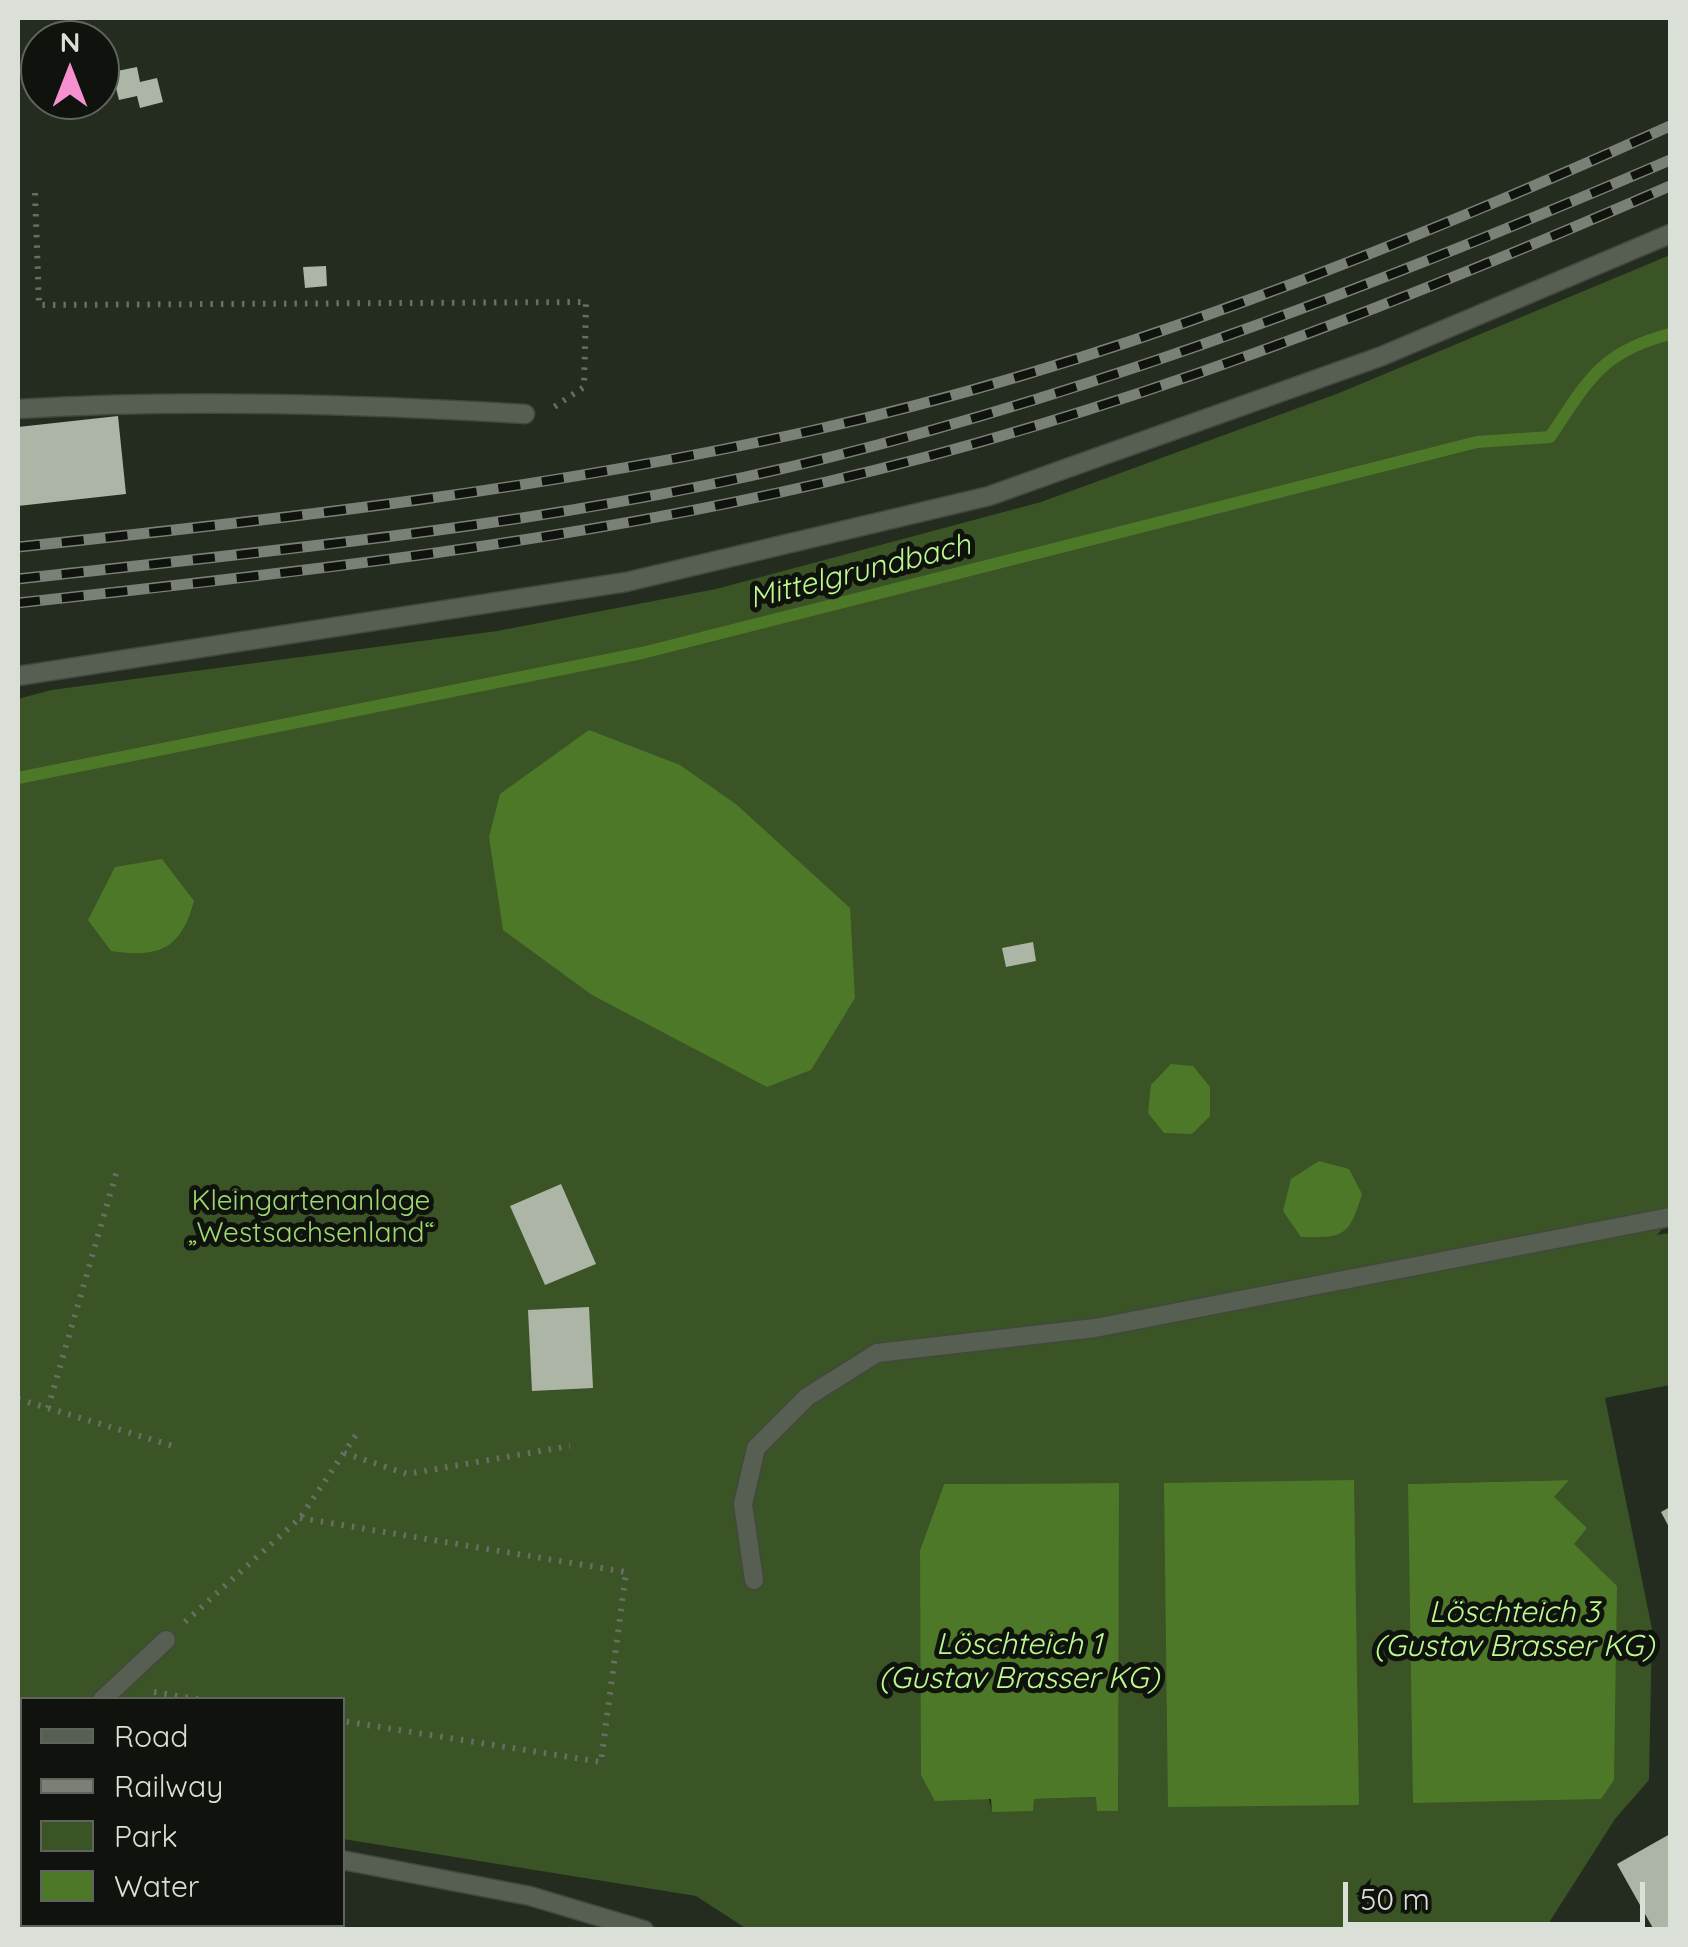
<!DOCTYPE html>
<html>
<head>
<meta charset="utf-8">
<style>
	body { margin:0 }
	#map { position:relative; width:1688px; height:1947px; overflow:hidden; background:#242b1f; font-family:Quicksand,sans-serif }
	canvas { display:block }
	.frame { position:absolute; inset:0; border:20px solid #dadfd7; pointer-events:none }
	.legend { position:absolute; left:20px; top:1697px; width:325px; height:230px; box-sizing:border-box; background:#0f120d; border:2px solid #60645e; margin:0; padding:12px 18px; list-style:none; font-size:30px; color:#dadfd7 }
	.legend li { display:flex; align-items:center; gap:20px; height:50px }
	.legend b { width:50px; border:2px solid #60645e }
	.north { position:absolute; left:20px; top:20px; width:100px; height:100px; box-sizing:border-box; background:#0f120d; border:2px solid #60645e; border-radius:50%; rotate:0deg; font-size:28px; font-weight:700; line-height:40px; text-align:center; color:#dadfd7 }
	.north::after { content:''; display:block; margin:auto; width:35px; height:45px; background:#f690d0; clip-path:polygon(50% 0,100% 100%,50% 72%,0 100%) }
	.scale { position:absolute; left:1343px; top:1882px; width:302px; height:45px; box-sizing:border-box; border:5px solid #dadfd7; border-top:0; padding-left:12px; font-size:30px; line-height:35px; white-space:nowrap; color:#dadfd7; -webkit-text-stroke:8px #0f120d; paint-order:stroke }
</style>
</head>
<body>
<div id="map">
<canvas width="1688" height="1947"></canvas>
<div class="frame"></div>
<ul class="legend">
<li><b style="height:12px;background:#575f52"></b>Road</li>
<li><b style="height:12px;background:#7a8076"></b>Railway</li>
<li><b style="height:28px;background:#3a5425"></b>Park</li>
<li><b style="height:28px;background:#4d7827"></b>Water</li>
</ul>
<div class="north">N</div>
<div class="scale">50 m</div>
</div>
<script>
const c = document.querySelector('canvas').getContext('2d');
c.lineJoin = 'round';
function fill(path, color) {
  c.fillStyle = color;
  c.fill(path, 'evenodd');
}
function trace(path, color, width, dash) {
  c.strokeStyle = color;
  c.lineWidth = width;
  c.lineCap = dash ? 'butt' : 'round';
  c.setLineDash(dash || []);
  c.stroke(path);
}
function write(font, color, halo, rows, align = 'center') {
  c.font = font + ' Quicksand,sans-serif';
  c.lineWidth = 10;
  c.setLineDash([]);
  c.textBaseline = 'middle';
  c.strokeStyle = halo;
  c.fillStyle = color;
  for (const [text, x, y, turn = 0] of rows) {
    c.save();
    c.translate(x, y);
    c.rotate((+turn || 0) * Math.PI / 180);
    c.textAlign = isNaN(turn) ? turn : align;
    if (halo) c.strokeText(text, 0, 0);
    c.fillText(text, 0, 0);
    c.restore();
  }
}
const green = new Path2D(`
	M 1670,255 L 1670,1219 L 1657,1235 L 1670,1233 L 1670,1385 L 1605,1398 L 1652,1629 L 1649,1780 L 1615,1819 L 1545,1929 L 747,1929 L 696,1896 L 343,1839 L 342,1700 L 22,1700 L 22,1817 L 18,1822 L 18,699 L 51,690 L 497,631 L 716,589 L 1041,502 L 1339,393 ZM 589,730 L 653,1024 L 592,995 ZM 1568,1480 L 1554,1497 L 1573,1544 L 1408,1484 ZM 1118,1483 L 1097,1797 L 1033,1799 L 992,1811 L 920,1550 L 944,1484 Z`);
const water = new Path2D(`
	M 589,730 L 680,765 L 737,805 L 850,908 L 855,998 L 811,1070 L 767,1087 L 592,995 L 503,930 L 489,837 L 500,794 Z
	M 162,859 L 194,901 C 181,949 160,958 111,951 L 88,920 L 115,867 Z
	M 1171,1064 L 1193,1066 L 1210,1087 L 1210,1116 L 1192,1134 L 1164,1133 L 1148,1113 L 1151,1085 Z
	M 1319,1161 L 1349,1169 L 1362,1194 C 1349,1236 1345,1238 1301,1237 L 1283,1211 L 1291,1179 Z
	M 1354,1480 L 1359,1805 L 1168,1807 L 1164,1483 Z
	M 1569,1480 L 1554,1497 L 1587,1528 L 1574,1544 L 1617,1586 L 1614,1780 L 1601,1799 L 1413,1803 L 1408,1484 Z
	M 1119,1483 L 1118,1811 L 1097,1811 L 1096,1797 L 1034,1799 L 1033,1811 L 992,1812 L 991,1799 L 935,1801 L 921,1775 L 920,1550 L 944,1484 Z`);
const stream = new Path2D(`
	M 18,778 L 642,653 L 1477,442 L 1550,437 C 1588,381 1600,352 1670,334`);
const building = new Path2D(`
	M 137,67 L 140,82 L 157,78 L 163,102 L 140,108 L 137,96 L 119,100 L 112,72 Z
	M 326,266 L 327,286 L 305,288 L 303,267 Z
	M 118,416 L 126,494 L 18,506 L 18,427 Z
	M 1033,942 L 1036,961 L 1006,967 L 1002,948 Z
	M 561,1184 L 596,1264 L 545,1285 L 510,1206 Z
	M 589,1307 L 593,1388 L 532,1391 L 528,1310 Z
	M 1670,1507 L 1670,1529 L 1661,1512 Z
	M 1670,1834 L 1670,1930 L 1654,1930 L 1617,1864 Z`);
const path = new Path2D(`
	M 35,193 L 39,305 L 586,302 L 584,387 L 551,409
	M 18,1399 L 173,1446
	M 48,1408 L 118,1167
	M 344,1453 L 407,1474 L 570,1446
	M 300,1518 L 626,1572 L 601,1762 L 342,1721
	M 185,1622 L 300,1518 L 358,1432
	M 154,1692 L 202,1700`);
const service = new Path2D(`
	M 18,409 C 187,399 356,404 525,414
	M 18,676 L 626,582 L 989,496 L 1382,356 L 1670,234
	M 754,1580 L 743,1504 L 756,1448 L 807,1397 L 877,1353 L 1095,1328 L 1670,1217
	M 102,1700 L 166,1640
	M 18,1784 L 22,1779
	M 18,1805 L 22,1808
	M 342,1860 L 530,1896 L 644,1930`);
const minor = new Path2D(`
	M 101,1924 L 105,1930`);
const rail = new Path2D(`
	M 18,547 C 284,519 549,489 810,431 C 1107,365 1394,250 1670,126
	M 18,579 C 288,549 562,524 827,458 C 1118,385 1395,278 1670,160
	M 18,603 C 289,573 560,544 826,482 C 1118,414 1396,305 1670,186`);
const parkNames = [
	["Kleingartenanlage",311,1202],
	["„Westsachsenland“",311,1234]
];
const waterNames = [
	["Mittelgrundbach",860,572,-14],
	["Löschteich 3",1514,1613],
	["(Gustav Brasser KG)",1514,1647],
	["Löschteich 1",1019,1645],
	["(Gustav Brasser KG)",1019,1679]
];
fill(green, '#3a5425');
fill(water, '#4d7827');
trace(stream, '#4d7827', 12);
fill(building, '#acb5a6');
trace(service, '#42483f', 21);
trace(minor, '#42483f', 29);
trace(path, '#686e64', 6, [2.5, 8]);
trace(service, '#575f52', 18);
trace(minor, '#575f52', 25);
trace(rail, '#7a8076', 11);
trace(rail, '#0f120d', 8, [22]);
write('28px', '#9ed96f', '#0f120d', parkNames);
write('italic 30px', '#bcf98e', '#0f120d', waterNames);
</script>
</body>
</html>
